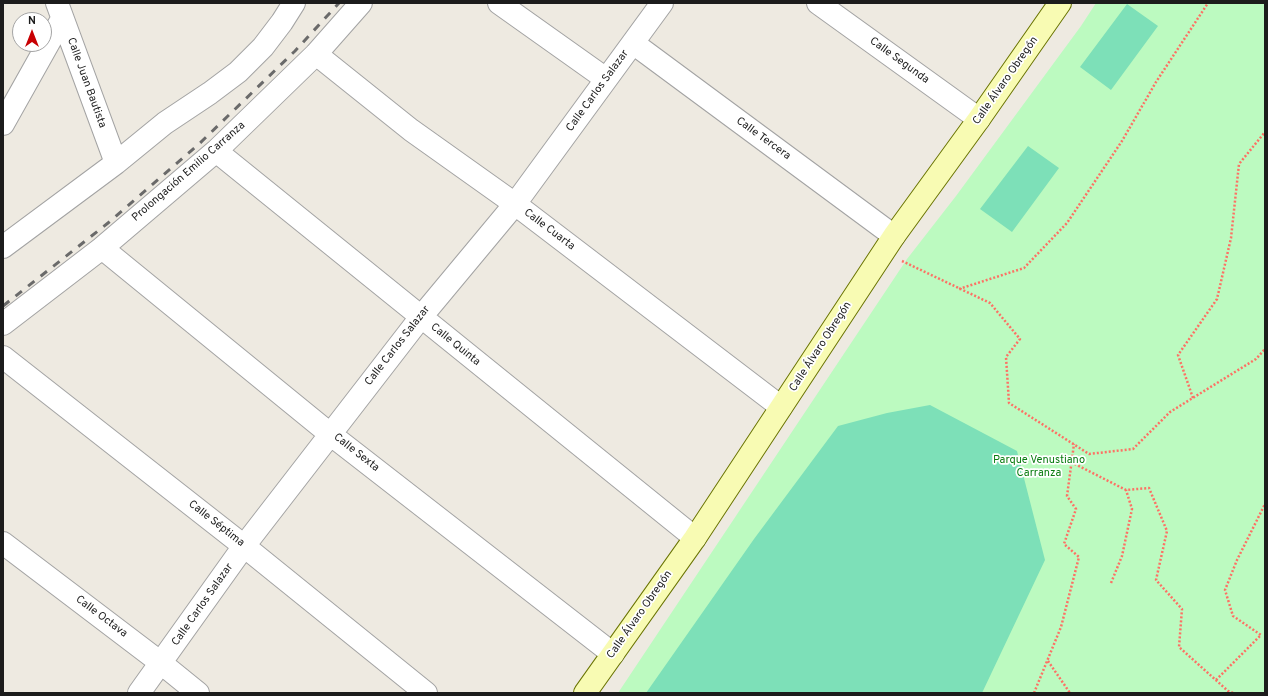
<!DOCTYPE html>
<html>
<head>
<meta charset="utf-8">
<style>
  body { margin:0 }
  #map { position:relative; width:1268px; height:696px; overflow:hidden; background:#eeeae1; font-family:Overpass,sans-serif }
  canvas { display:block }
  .frame { position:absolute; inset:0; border:4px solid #1c1c1c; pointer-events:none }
  .north { position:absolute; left:12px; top:12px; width:40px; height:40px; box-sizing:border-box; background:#fff; border:1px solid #a4a4a4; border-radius:50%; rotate:0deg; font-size:11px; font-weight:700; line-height:16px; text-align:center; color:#1c1c1c }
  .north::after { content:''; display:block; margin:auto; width:14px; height:18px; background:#c80003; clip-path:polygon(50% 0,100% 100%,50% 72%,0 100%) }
</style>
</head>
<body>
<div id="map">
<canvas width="1268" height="696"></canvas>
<div class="frame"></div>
<div class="north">N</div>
</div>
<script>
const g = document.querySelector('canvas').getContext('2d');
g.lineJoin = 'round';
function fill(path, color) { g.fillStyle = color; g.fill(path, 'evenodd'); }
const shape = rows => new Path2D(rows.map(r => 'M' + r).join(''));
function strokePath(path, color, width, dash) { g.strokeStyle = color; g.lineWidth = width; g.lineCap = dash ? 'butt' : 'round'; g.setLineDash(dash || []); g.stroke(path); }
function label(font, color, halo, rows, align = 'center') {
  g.font = font + ' Overpass,sans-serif'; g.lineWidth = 3.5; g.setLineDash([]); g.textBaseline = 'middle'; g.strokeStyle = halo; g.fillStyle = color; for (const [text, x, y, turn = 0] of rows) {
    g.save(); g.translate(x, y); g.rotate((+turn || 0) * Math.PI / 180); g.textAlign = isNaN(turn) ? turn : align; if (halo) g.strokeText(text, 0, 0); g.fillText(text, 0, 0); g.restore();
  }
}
fill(shape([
  [1096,3,1265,3,1265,693,618,693,907,259,956,196,1081,26]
]), '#bcfac0');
fill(shape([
  [1127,4,1158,26,1111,90,1080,67],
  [1028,146,1059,168,1012,232,980,209],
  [930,405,1017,451,1045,560,982,693,646,693,754,539,838,426,887,413]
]), '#7de0b8');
const street = shape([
  [57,3,116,163],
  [499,3,606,79],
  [818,3,979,119],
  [633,43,894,236],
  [316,54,411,130,515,204,781,407],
  [3,124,62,19],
  [216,151,695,538],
  [3,247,116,163,165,123,210,93,238,72,263,47,282,22,294,3],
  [102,248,330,434,613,654],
  [3,324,102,248,216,151,316,54,361,3],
  [3,357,244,546,426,693],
  [3,543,161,663,198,693],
  [139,693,244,546,421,317,515,204,662,3]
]);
const secondary = shape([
  [585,693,695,538,894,236,979,119,1060,3]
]);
strokePath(street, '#a3a3a3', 24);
strokePath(secondary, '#6a7402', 24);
strokePath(shape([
  [902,261,990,303,1020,339,1006,357,1009,403,1089,454,1133,449,1170,412,1256,359,1265,349],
  [959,289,1024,268,1067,223,1122,141,1156,82,1208,3],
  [1193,398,1178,355,1217,299,1231,238,1239,164,1265,132],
  [1071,462,1126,490,1149,488,1167,531,1156,580,1182,609,1179,647,1228,691,1233,693],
  [1111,583,1122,556,1132,509,1126,490],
  [1048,661,1070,693],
  [1216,680,1261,635,1233,616,1225,590,1237,560,1265,504],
  [1034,693,1061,627,1079,557,1064,544,1076,509,1067,496,1074,444]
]), '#fd7164', 2.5, [2, 2]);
strokePath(street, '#fff', 22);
strokePath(secondary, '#f8fbb3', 22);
strokePath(shape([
  [3,306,108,223,199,144,295,51,339,3]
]), '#6a6a6a', 3, [8, 8]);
label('11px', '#1c1c1c', '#fff', [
  ["Calle Segunda",899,61,36],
  ["Calle Álvaro Obregón",1006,81,-55],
  ["Calle Juan Bautista",86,83,70],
  ["Calle Carlos Salazar",598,91,-54],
  ["Calle Tercera",763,139,36],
  ["Prolongación Emilio Carranza",189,172,-41],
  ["Calle Cuarta",549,230,37],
  ["Calle Quinta",455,345,39],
  ["Calle Carlos Salazar",398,346,-52],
  ["Calle Álvaro Obregón",821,347,-57],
  ["Calle Sexta",356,453,38],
  ["Calle Séptima",216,524,38],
  ["Calle Carlos Salazar",203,605,-55],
  ["Calle Álvaro Obregón",640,615,-55],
  ["Calle Octava",101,617,37]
]);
label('11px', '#097c10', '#fff', [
  ["Parque Venustiano",1039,461],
  ["Carranza",1039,474]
]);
</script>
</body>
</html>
